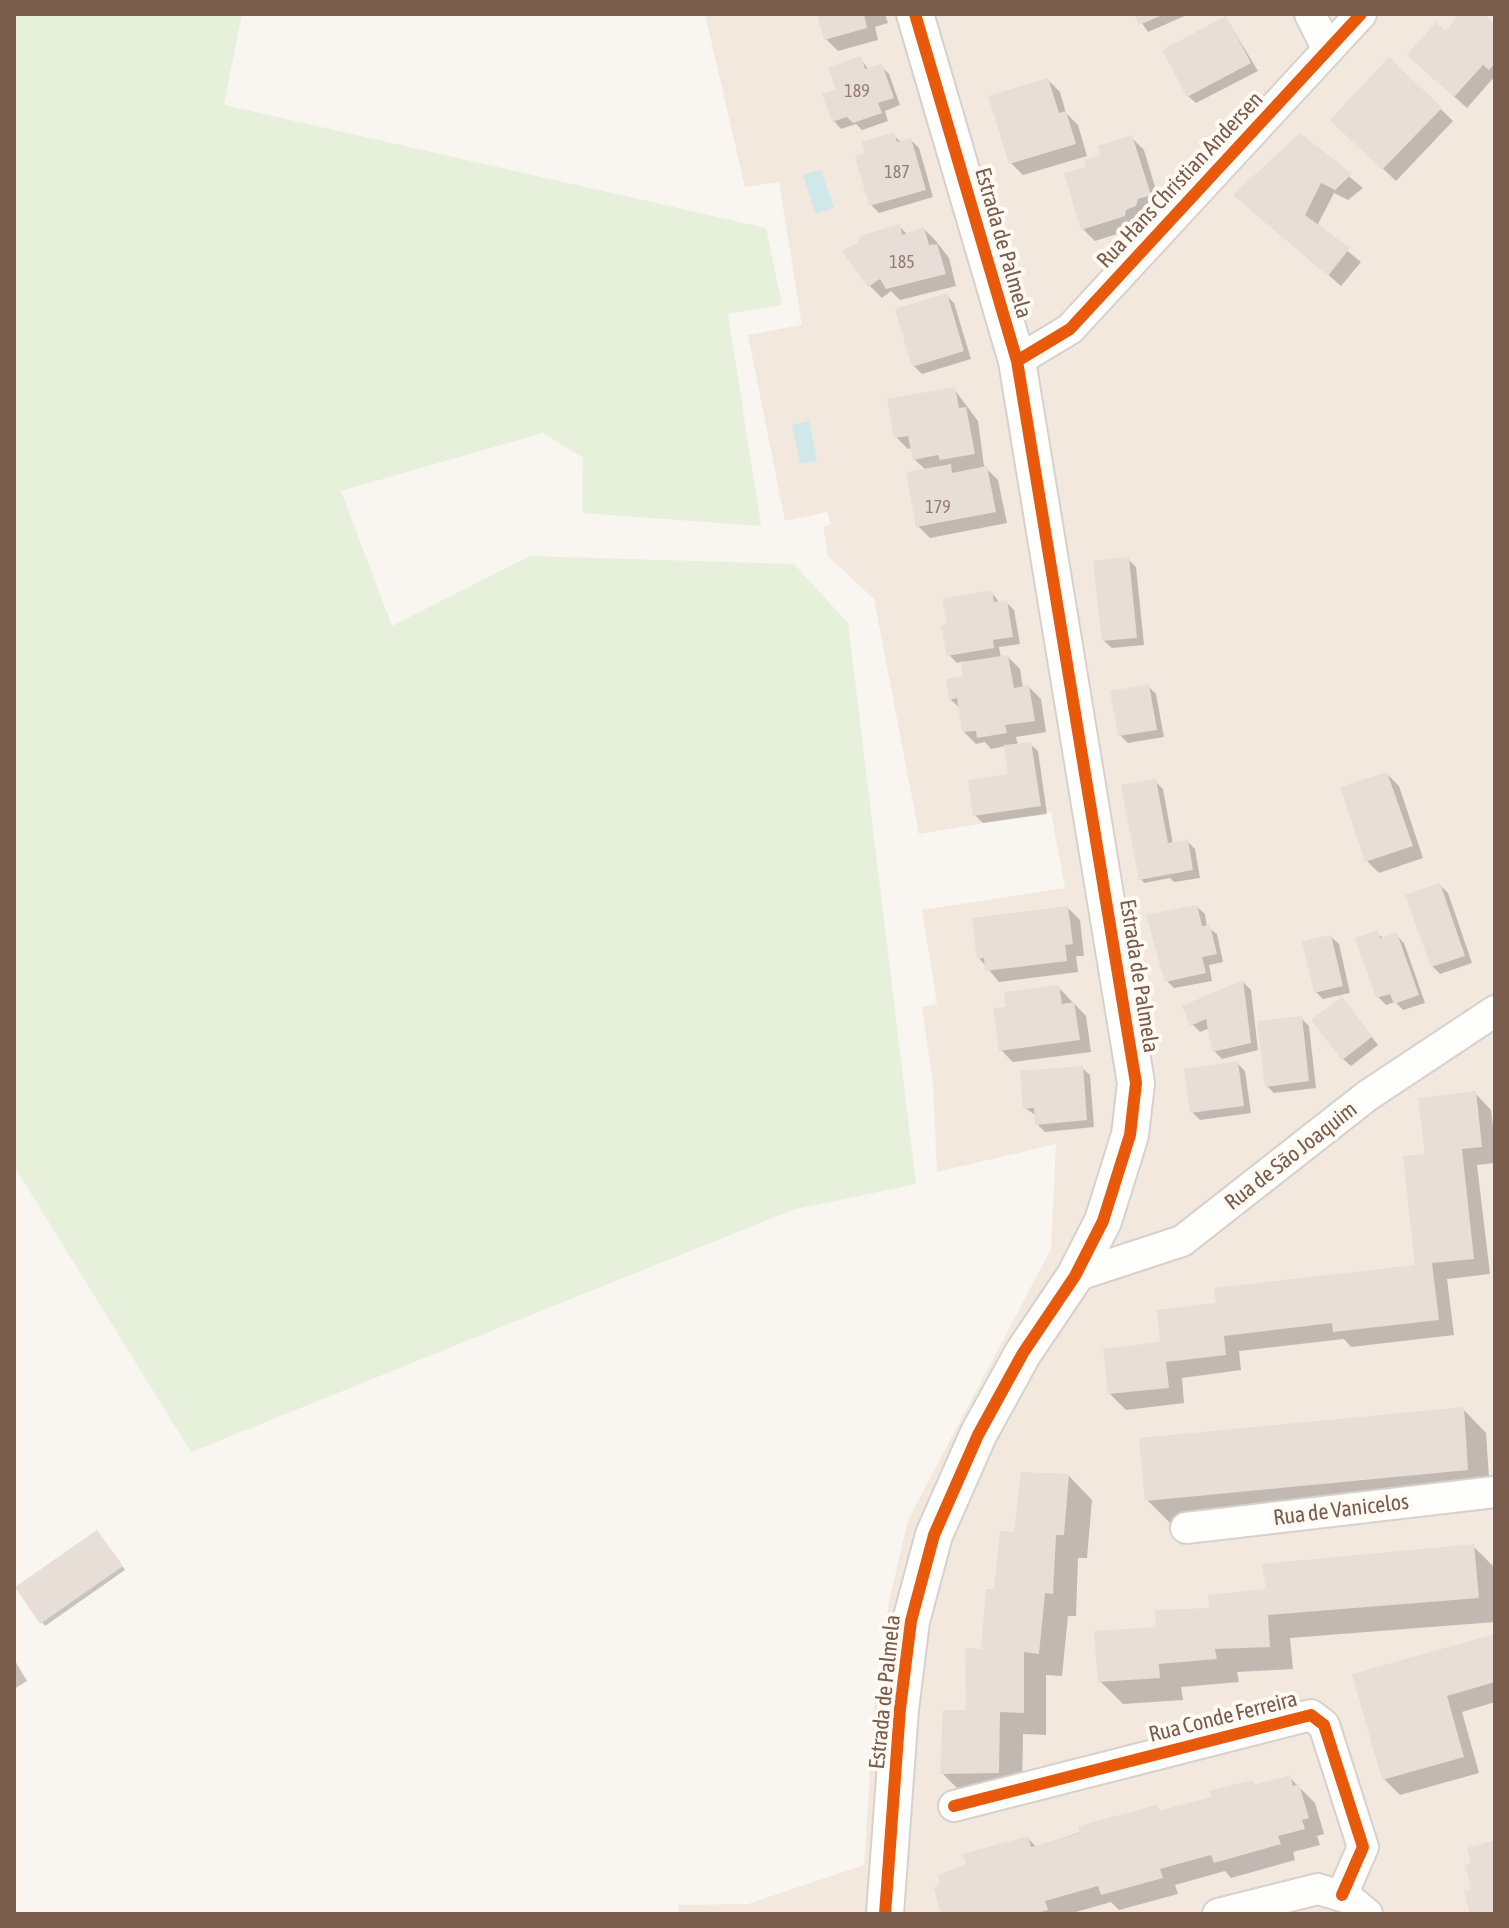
<!DOCTYPE html>
<html>
<head>
<meta charset="utf-8">
<style>
  body { margin:0 }
  #map { position:relative; width:1509px; height:1928px; overflow:hidden; background:#f9f5f0; font-family:"Asap Condensed",sans-serif }
  canvas { display:block }
  .frame { position:absolute; inset:0; border:16px solid #7a5c4d; pointer-events:none }
</style>
</head>
<body>
<div id="map">
<canvas width="1509" height="1928"></canvas>
<div class="frame"></div>
</div>
<script>
const g = document.querySelector('canvas').getContext('2d');
g.lineJoin = 'round';
function fill(path, color) { g.fillStyle = color; g.fill(path, 'evenodd'); }
const shape = rows => new Path2D(rows.map(r => 'M' + r).join(''));
function strokePath(path, color, width, dash) { g.strokeStyle = color; g.lineWidth = width; g.lineCap = dash ? 'butt' : 'round'; g.setLineDash(dash || []); g.stroke(path); }
function label(font, color, halo, rows, align = 'center') {
  g.font = font + ' "Asap Condensed",sans-serif'; g.lineWidth = 8; g.setLineDash([]); g.textBaseline = 'middle'; g.strokeStyle = halo; g.fillStyle = color; for (const [text, x, y, turn = 0] of rows) {
    g.save(); g.translate(x, y); g.rotate((+turn || 0) * Math.PI / 180); g.textAlign = isNaN(turn) ? turn : align; if (halo) g.strokeText(text, 0, 0); g.fillText(text, 0, 0); g.restore();
  }
}
fill(shape([
  [705,14,1495,14,1495,1914,678,1914,678,1905,748,1904,864,1865,874,1708,889,1602,908,1520,1051,1249,1056,1144,937,1172,933,1084,922,1007,937,1004,922,910,1065,888,1051,812,919,834,874,599,828,556,823,527,831,524,827,512,785,521,748,335,802,325,779,182,745,187]
]), '#f2e8de');
fill(shape([
  [14,14,242,14,224,105,766,228,782,305,728,314,761,526,582,513,583,458,543,433,341,491,392,626,530,556,794,564,848,623,916,1184,792,1210,191,1452,14,1166]
]), '#e7f0db');
fill(shape([
  [821,170,834,208,815,214,803,175],
  [809,421,817,461,800,464,792,425]
]), '#d0e8ea');
fill(shape([
  [819,14,885,14,888,23,875,27,878,40,838,51,826,39],
  [1136,14,1186,14,1187,15,1148,32],
  [1463,14,1480,14,1495,27,1495,76,1467,108,1421,67],
  [1226,18,1258,71,1196,103,1188,96],
  [860,58,869,70,881,66,889,74,900,105,885,111,888,121,862,130,856,124,841,129,834,121,838,91],
  [1390,60,1453,121,1396,181,1332,120],
  [1048,80,1060,92,1066,113,1078,125,1087,156,1023,175,1011,163],
  [893,135,901,142,911,140,919,148,933,197,879,213,871,205,868,155],
  [1300,136,1363,188,1348,200,1334,193,1317,226,1361,262,1341,286,1236,195],
  [1132,138,1144,150,1161,207,1149,210,1147,218,1137,221,1136,228,1095,241,1083,229,1088,168],
  [899,226,908,235,924,229,936,241,949,258,956,286,900,300,891,291,882,298,870,286],
  [946,295,954,303,971,359,922,374,914,366],
  [954,389,978,421,984,466,998,480,1007,523,930,538,918,526,926,470,914,459,912,448,908,449,896,437],
  [1128,559,1136,567,1144,645,1112,648,1104,641],
  [991,592,1000,603,1006,602,1014,610,1020,644,999,647,1001,658,1008,657,1020,669,1023,688,1029,687,1041,699,1046,732,1016,737,1018,745,1030,744,1038,751,1047,814,983,823,975,815,1010,776,1006,746,991,749,985,742,976,744,964,732,961,709,950,699,965,678,963,661,957,663,949,655],
  [1148,686,1156,694,1164,737,1128,743,1120,735],
  [1387,774,1399,786,1423,858,1379,873,1367,861],
  [1155,781,1163,789,1173,844,1187,841,1195,849,1200,878,1174,882,1170,878,1144,883,1141,879],
  [1440,885,1448,893,1472,963,1440,974,1432,966],
  [1197,907,1205,914,1207,927,1217,934,1223,962,1209,965,1212,981,1174,988,1167,981],
  [1068,908,1080,920,1084,956,1076,956,1078,972,999,982,979,958],
  [1377,933,1384,939,1396,935,1404,943,1425,1003,1403,1010,1395,1002,1386,1005,1378,997],
  [1331,937,1339,944,1350,993,1323,999,1316,992],
  [1243,982,1251,990,1258,1050,1222,1059,1214,1051,1210,1028,1200,1032,1192,1024],
  [1058,987,1086,1016,1091,1052,1013,1062,1001,1050,1008,1008],
  [1349,1007,1378,1045,1351,1066,1343,1059],
  [1301,1018,1309,1026,1316,1088,1274,1093,1267,1086],
  [1237,1063,1245,1071,1251,1113,1200,1120,1192,1112],
  [1082,1068,1090,1075,1094,1127,1045,1132,1037,1124,1037,1116,1025,1108],
  [1475,1093,1491,1110,1495,1143,1495,1163,1477,1165,1490,1274,1447,1279,1454,1335,1351,1347,1344,1339,1239,1351,1241,1370,1182,1378,1184,1403,1126,1410,1110,1394,1163,1344,1218,1305,1417,1267,1427,1156],
  [1463,1409,1486,1433,1490,1493,1171,1524,1147,1500],
  [1069,1476,1092,1500,1087,1558,1078,1558,1076,1616,1068,1616,1062,1676,1046,1675,1046,1735,1023,1734,1022,1796,965,1796,942,1773,968,1712,996,1591],
  [100,1536,125,1570,45,1626,42,1622],
  [1473,1546,1495,1568,1495,1622,1290,1638,1293,1669,1237,1672,1239,1682,1181,1687,1183,1700,1123,1704,1100,1681,1158,1628,1268,1591],
  [1495,1636,1495,1702,1462,1712,1479,1773,1400,1795,1384,1779,1355,1676],
  [14,1659,27,1681,14,1689],
  [1289,1777,1315,1803,1324,1834,1317,1836,1320,1845,1293,1852,1295,1860,1231,1878,1225,1871,1175,1885,1178,1894,1119,1910,1111,1902,1069,1914,944,1914,1028,1838,1036,1847,1156,1807,1162,1813,1214,1799,1252,1782,1257,1787]
]), '#0003');
fill(shape([
  [817,14,864,14,867,28,824,40],
  [1134,14,1165,14,1139,25],
  [1460,14,1483,14,1495,24,1495,63,1489,70,1483,65,1454,97,1407,55,1436,22,1445,31],
  [1226,16,1251,63,1187,97,1162,50],
  [861,56,865,69,882,64,894,98,878,103,882,113,853,123,847,117,832,122,822,94,836,90,828,67],
  [1389,57,1442,108,1382,170,1330,120],
  [1048,78,1059,113,1066,111,1076,144,1009,164,988,96],
  [894,132,897,142,911,138,926,190,869,206,855,156,865,153,862,142],
  [1300,133,1352,174,1335,190,1321,183,1305,215,1350,248,1328,276,1233,195],
  [1132,135,1151,195,1138,199,1136,206,1126,210,1125,216,1081,230,1064,173,1086,167,1084,160,1100,155,1098,146],
  [900,224,902,235,924,227,929,245,937,244,946,274,886,289,880,279,868,287,842,251,857,243,861,236],
  [947,293,964,351,912,367,895,309],
  [955,387,959,408,966,407,975,454,940,460,938,455,913,460,908,436,894,438,887,399],
  [951,464,952,473,987,466,996,512,916,527,906,472],
  [1129,557,1137,638,1102,641,1093,561],
  [992,590,994,602,1007,600,1013,637,993,640,994,648,947,656,941,626,947,624,942,599],
  [1008,655,1014,688,1029,685,1035,721,1005,725,1007,733,977,738,976,731,962,732,957,698,949,700,946,679,963,676,961,662],
  [1149,684,1157,730,1118,736,1110,691],
  [1031,742,1041,806,973,816,968,780,1008,774,1004,745],
  [1387,772,1413,846,1365,862,1340,787],
  [1156,779,1168,843,1188,839,1193,870,1139,880,1121,785],
  [1440,883,1465,956,1431,967,1405,895],
  [1197,905,1202,926,1210,925,1217,954,1202,957,1206,973,1165,982,1146,915],
  [1068,906,1073,944,1065,945,1067,961,985,971,984,958,977,959,972,918],
  [1378,930,1380,938,1397,933,1419,995,1394,1004,1390,994,1376,998,1355,938],
  [1331,935,1343,986,1314,993,1302,941],
  [1243,980,1251,1043,1212,1052,1206,1019,1190,1026,1182,1006],
  [1059,985,1062,1004,1074,1002,1080,1040,999,1051,993,1008,1006,1007,1004,992],
  [1342,997,1372,1037,1342,1060,1311,1020],
  [1302,1016,1309,1081,1265,1087,1257,1021],
  [1238,1061,1244,1106,1190,1113,1184,1069],
  [1083,1066,1087,1120,1035,1125,1034,1108,1023,1109,1020,1071],
  [1476,1091,1482,1147,1462,1149,1474,1259,1432,1263,1439,1320,1333,1332,1332,1323,1224,1336,1226,1355,1166,1362,1169,1388,1108,1394,1103,1349,1160,1342,1157,1310,1216,1303,1214,1288,1415,1265,1403,1156,1425,1154,1418,1098],
  [1464,1407,1468,1470,1145,1501,1139,1438],
  [1021,1472,1069,1474,1064,1535,1056,1535,1053,1594,1045,1593,1039,1654,1024,1652,1024,1713,1000,1712,999,1773,940,1774,943,1710,966,1710,965,1648,981,1649,986,1589,994,1589,1000,1531,1014,1532],
  [97,1530,123,1566,40,1624,15,1587],
  [1474,1544,1479,1598,1268,1615,1270,1647,1215,1649,1217,1659,1159,1664,1160,1678,1098,1682,1094,1631,1156,1627,1155,1610,1209,1608,1208,1595,1266,1589,1262,1564],
  [1495,1634,1495,1682,1447,1696,1464,1757,1382,1780,1352,1674],
  [1290,1775,1293,1786,1299,1784,1309,1818,1302,1820,1305,1829,1278,1836,1281,1844,1214,1863,1211,1855,1160,1869,1163,1878,1101,1895,1098,1886,1045,1901,1048,1910,1032,1914,941,1914,934,1888,940,1883,938,1875,966,1864,963,1854,1028,1836,1031,1847,1080,1833,1078,1826,1157,1805,1159,1811,1211,1797,1209,1791,1252,1780,1254,1785],
  [1495,1840,1495,1914,1470,1914,1464,1891,1471,1889,1465,1865,1471,1863,1467,1848]
]), '#e6ded7');
const minor = shape([
  [1310,14,1328,50],
  [1017,361,1070,329,1361,14],
  [1075,1276,1182,1241,1367,1096,1495,1011],
  [1186,1528,1495,1492],
  [954,1806,1311,1715,1324,1725,1363,1847,1342,1895],
  [1218,1914,1318,1889,1348,1898,1367,1914]
]);
const tertiary = shape([
  [885,1914,900,1709,911,1621,934,1535,978,1435,1023,1353,1075,1276,1103,1221,1130,1135,1136,1083,1017,361,915,14]
]);
strokePath(minor, '#d7d1cb', 34);
strokePath(tertiary, '#d7d1cb', 40);
strokePath(minor, '#fefefd', 30);
strokePath(tertiary, '#fefefd', 36);
strokePath(shape([
  [1017,361,1070,329,1361,14],
  [954,1806,1311,1715,1324,1725,1363,1847,1342,1895],
  [885,1914,900,1709,911,1621,934,1535,978,1435,1023,1353,1075,1276,1103,1221,1130,1135,1136,1083,1017,361,915,14]
]), '#e8590c', 12);
label('18px', '#977e72', null, [
  ["189",857,91],
  ["187",897,172],
  ["185",902,262],
  ["179",938,507]
]);
label('22px', '#7a5c4d', '#fffaf3', [
  ["Rua Hans Christian Andersen",1180,180,-47],
  ["Estrada de Palmela",1003,243,74],
  ["Estrada de Palmela",1139,976,81],
  ["Rua de São Joaquim",1291,1156,-38],
  ["Rua de Vanicelos",1341,1510,-7],
  ["Estrada de Palmela",885,1692,-84],
  ["Rua Conde Ferreira",1223,1717,-14]
]);
</script>
</body>
</html>
